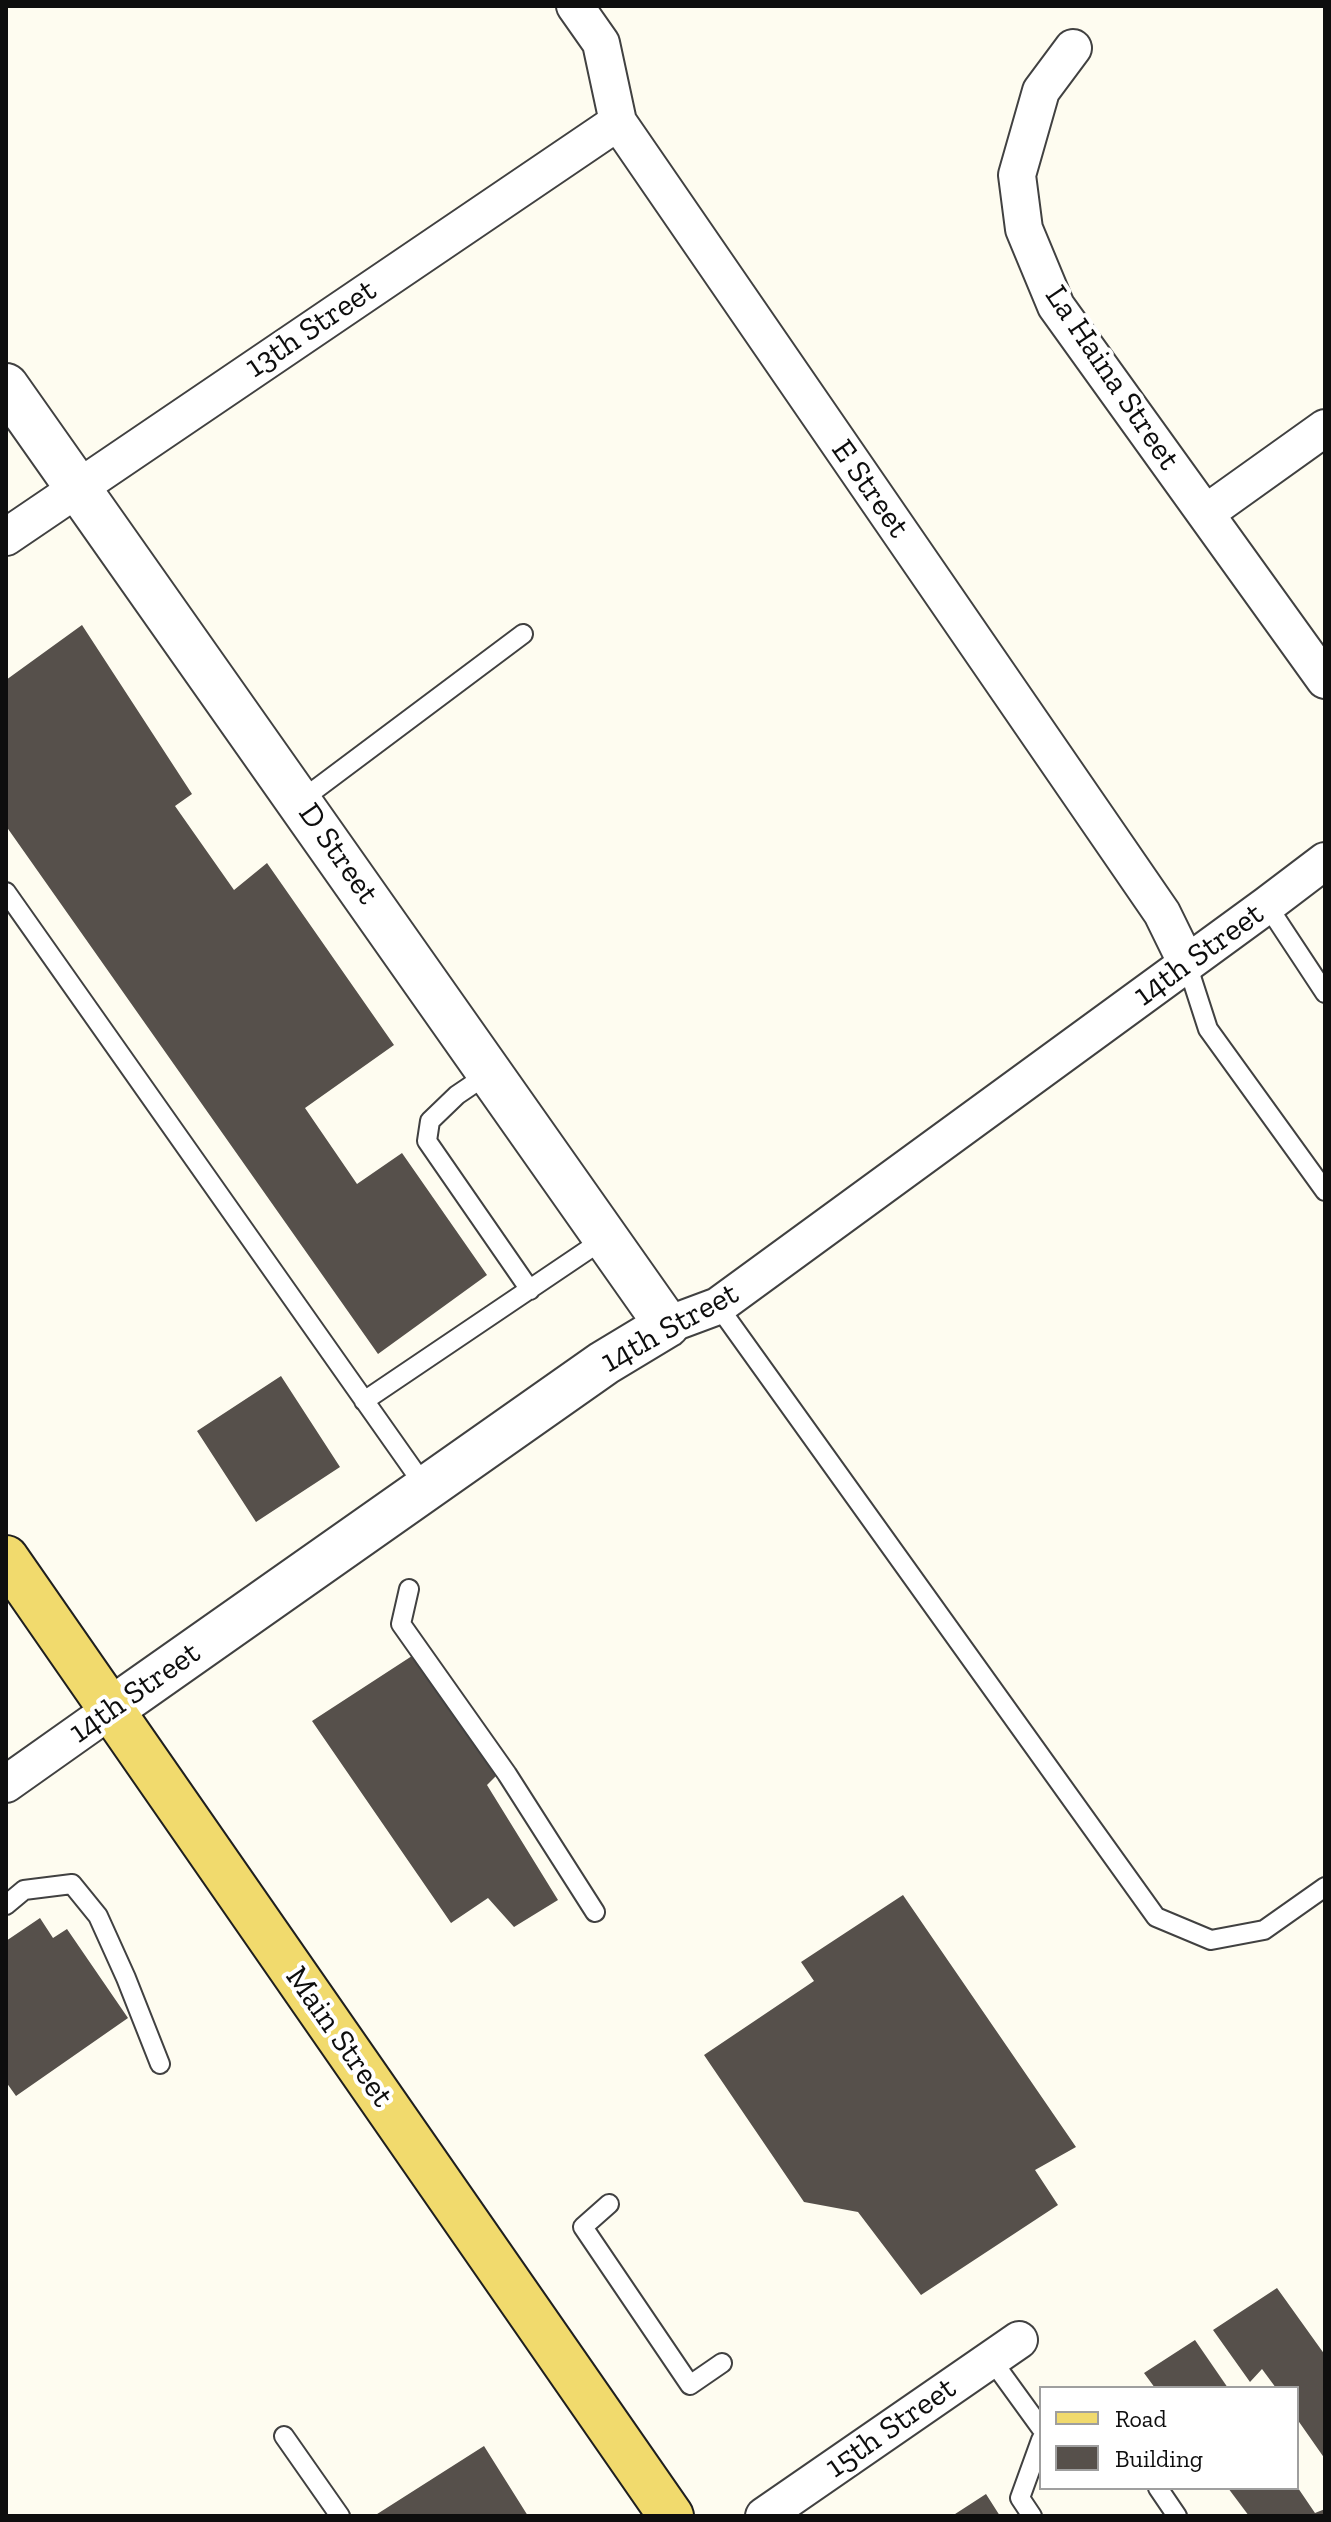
<!DOCTYPE html>
<html>
<head>
<meta charset="utf-8">
<style>
  body { margin:0 }
  #map { position:relative; width:1331px; height:2522px; overflow:hidden; background:#fefcf0; font-family:"Zilla Slab",serif }
  canvas { display:block }
  .frame { position:absolute; inset:0; border:8px solid #0e0e0e; pointer-events:none }
  .legend { position:absolute; left:1039px; top:2386px; width:260px; height:104px; box-sizing:border-box; background:#fff; border:2px solid #9f9f9f; margin:0; padding:10px 14px; list-style:none; font-size:24px; color:#0e0e0e }
  .legend li { display:flex; align-items:center; gap:16px; height:40px }
  .legend b { width:40px; border:2px solid #9f9f9f }
</style>
</head>
<body>
<div id="map">
<canvas width="1331" height="2522"></canvas>
<div class="frame"></div>
<ul class="legend">
<li><b style="height:10px;background:#f1da6d"></b>Road</li>
<li><b style="height:22px;background:#56504b"></b>Building</li>
</ul>
</div>
<script>
const g = document.querySelector('canvas').getContext('2d');
g.lineJoin = 'round';
function fill(path, color) { g.fillStyle = color; g.fill(path, 'evenodd'); }
const shape = rows => new Path2D(rows.map(r => 'M' + r).join(''));
function strokePath(path, color, width, dash) { g.strokeStyle = color; g.lineWidth = width; g.lineCap = dash ? 'butt' : 'round'; g.setLineDash(dash || []); g.stroke(path); }
function label(font, color, halo, rows, align = 'center') {
  g.font = font + ' "Zilla Slab",serif'; g.lineWidth = 8; g.setLineDash([]); g.textBaseline = 'middle'; g.strokeStyle = halo; g.fillStyle = color; for (const [text, x, y, turn = 0] of rows) {
    g.save(); g.translate(x, y); g.rotate((+turn || 0) * Math.PI / 180); g.textAlign = isNaN(turn) ? turn : align; if (halo) g.strokeText(text, 0, 0); g.fillText(text, 0, 0); g.restore();
  }
}
fill(shape([
  [82,625,192,794,175,806,234,890,267,863,394,1045,305,1108,357,1184,402,1153,487,1275,378,1354,6,826,6,680],
  [281,1376,340,1467,256,1522,197,1431],
  [415,1654,503,1769,487,1785,558,1900,514,1927,488,1898,451,1923,312,1721],
  [903,1895,1076,2147,1035,2170,1058,2205,921,2295,858,2212,804,2202,704,2055,814,1981,801,1962],
  [40,1918,53,1938,67,1929,128,2018,16,2096,6,2082,6,1941],
  [1277,2288,1325,2355,1325,2459,1297,2419,1297,2388,1276,2388,1262,2369,1250,2382,1213,2330],
  [1195,2340,1228,2388,1155,2388,1144,2373],
  [484,2446,528,2516,374,2516],
  [1228,2488,1298,2488,1315,2513,1325,2509,1325,2516,1249,2516],
  [986,2494,1000,2516,952,2516]
]), '#56504b');
const service = shape([
  [300,801,523,634],
  [6,892,426,1488],
  [1267,905,1325,993],
  [1187,964,1208,1029,1325,1191],
  [491,1072,457,1095,430,1121,427,1141,530,1290],
  [718,1306,1156,1917,1211,1940,1264,1930,1325,1887],
  [364,1401,607,1237],
  [409,1589,401,1624,507,1774,595,1912],
  [6,1905,24,1890,72,1884,98,1916,126,1978,160,2064],
  [609,2204,583,2227,690,2385,722,2363],
  [991,2359,1041,2428],
  [284,2436,340,2516],
  [1158,2488,1177,2516],
  [1032,2516,1020,2498,1041,2440]
]);
const minor = shape([
  [575,6,601,43,618,122,1162,913,1187,964],
  [1073,48,1041,91,1017,175,1024,229,1056,306,1325,680],
  [1206,513,1325,428],
  [6,537,618,122],
  [667,1325,718,1306,1267,905,1325,861],
  [6,1784,112,1709],
  [764,2516,1019,2340]
]);
const tertiary = shape([
  [6,386,667,1325,604,1363,112,1709]
]);
const primary = shape([
  [6,1558,671,2516]
]);
strokePath(service, '#414141', 22);
strokePath(minor, '#414141', 40);
strokePath(tertiary, '#414141', 48);
strokePath(primary, '#1f1f1f', 48);
strokePath(service, '#fff', 18);
strokePath(minor, '#fff', 36);
strokePath(tertiary, '#fff', 44);
strokePath(primary, '#f1da6d', 44);
label('32px', '#0e0e0e', '#fff', [
  ["13th Street",311,329,-34],
  ["La Haina Street",1112,378,56],
  ["E Street",870,489,55],
  ["D Street",338,854,55],
  ["14th Street",1199,955,-36],
  ["14th Street",670,1328,-29],
  ["14th Street",135,1693,-35],
  ["Main Street",339,2037,55],
  ["15th Street",891,2428,-35]
]);
</script>
</body>
</html>
